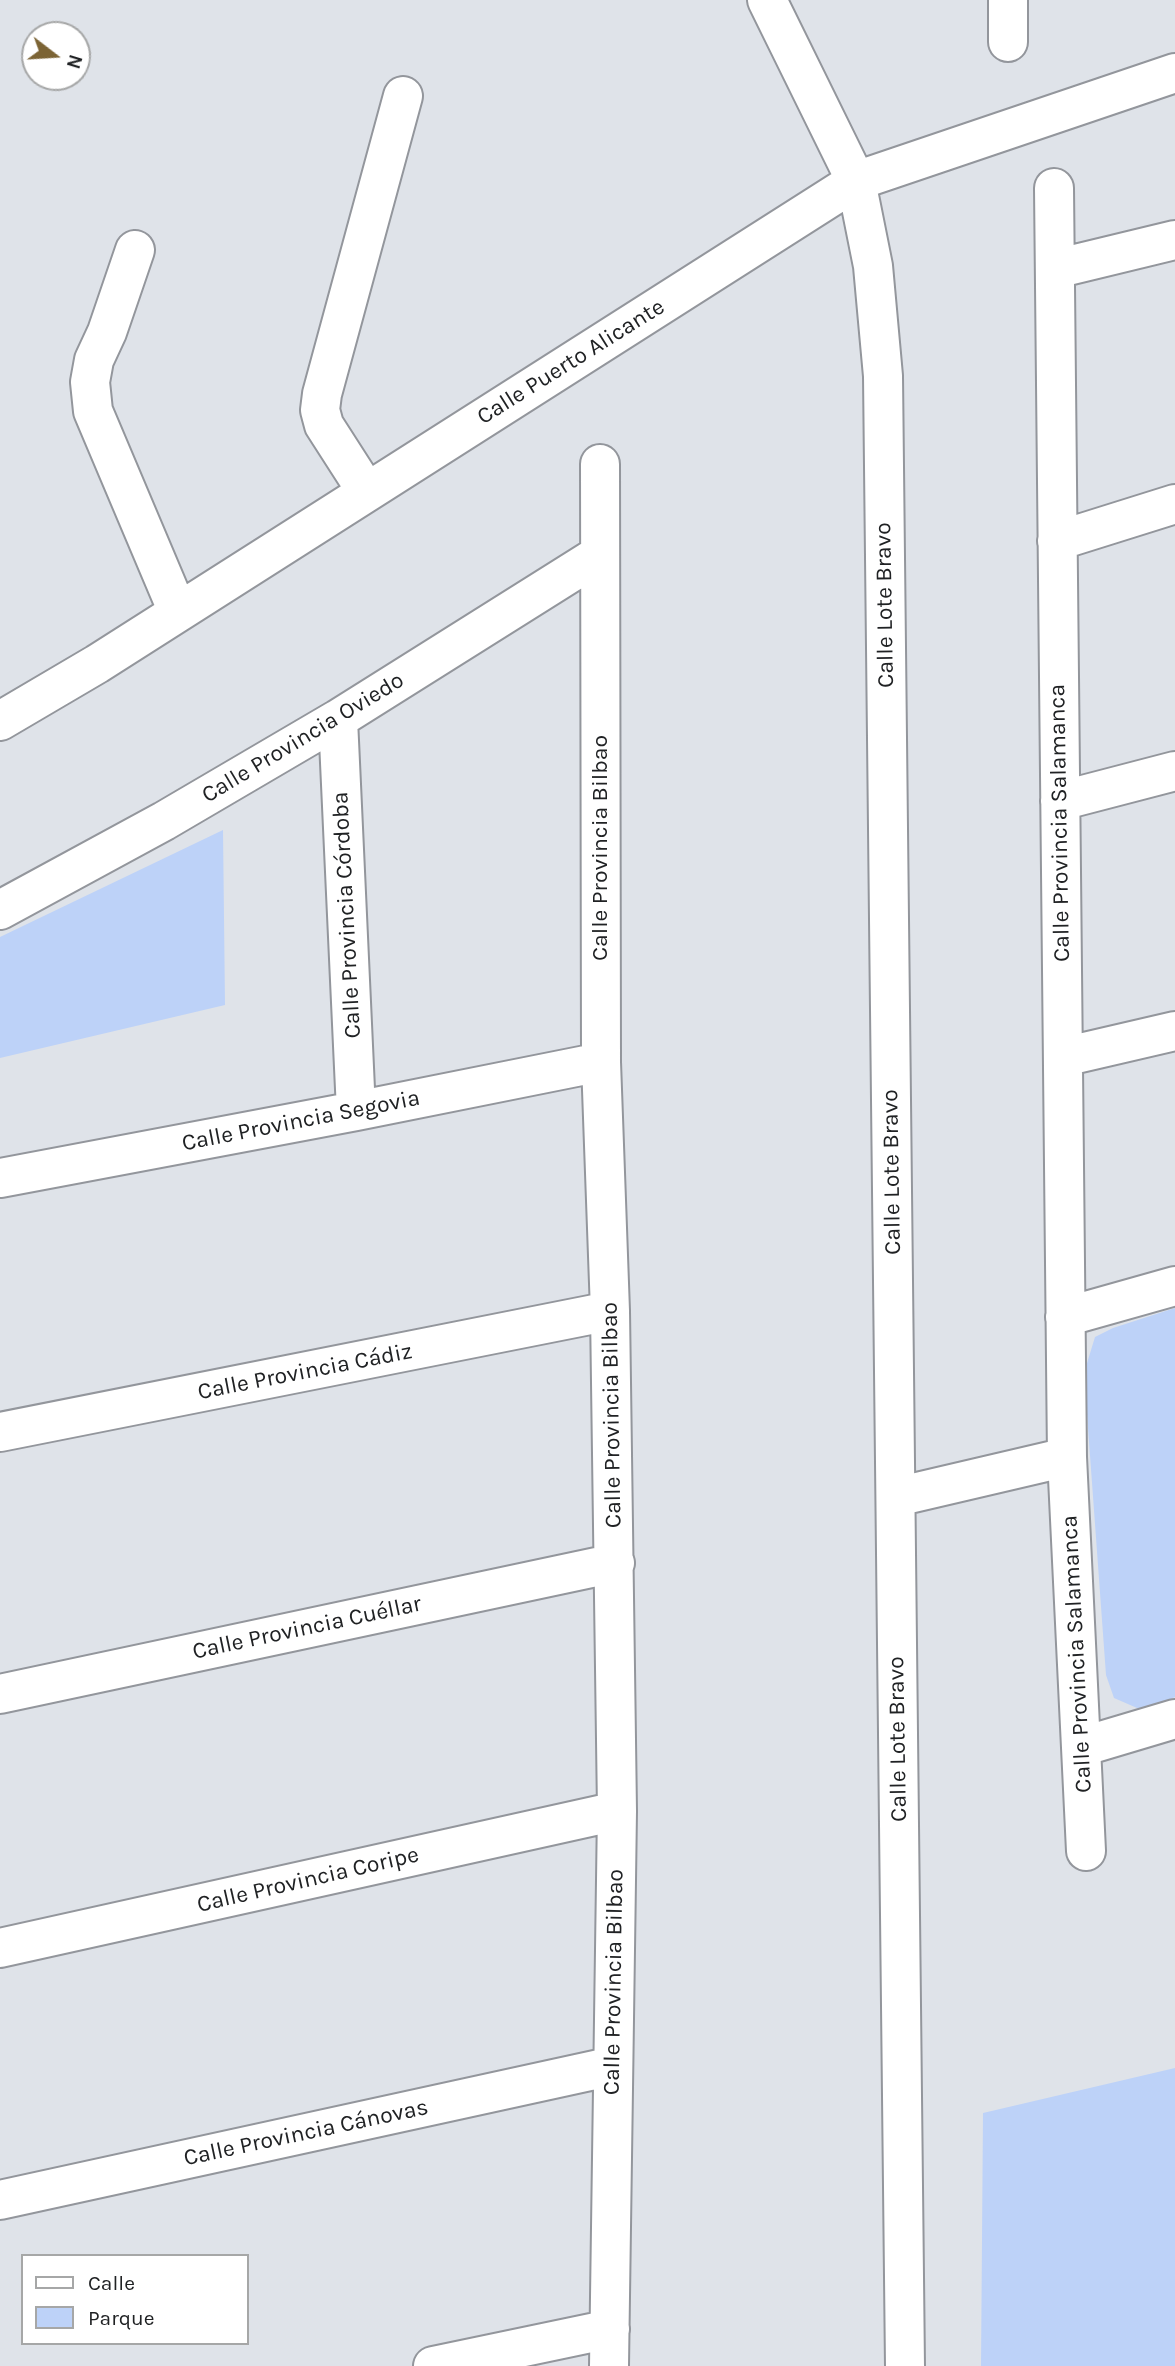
<!DOCTYPE html>
<html>
<head>
<meta charset="utf-8">
<style>
  body { margin:0 }
  #map { position:relative; width:1175px; height:2366px; overflow:hidden; background:#dfe3e9; font-family:Karla,sans-serif }
  canvas { display:block }
  .legend { position:absolute; left:21px; top:2254px; width:228px; height:91px; box-sizing:border-box; background:#fff; border:2px solid #a6a7a7; margin:0; padding:9px 12px; list-style:none; font-size:21px; color:#202224 }
  .legend li { display:flex; align-items:center; gap:14px; height:35px }
  .legend b { width:35px; border:2px solid #a6a7a7 }
  .north { position:absolute; left:21px; top:21px; width:70px; height:70px; box-sizing:border-box; background:#fff; border:2px solid #a6a7a7; border-radius:50%; rotate:107deg; font-size:19px; font-weight:700; line-height:28px; text-align:center; color:#202224 }
  .north::after { content:''; display:block; margin:auto; width:24px; height:32px; background:#7c6435; clip-path:polygon(50% 0,100% 100%,50% 72%,0 100%) }
</style>
</head>
<body>
<div id="map">
<canvas width="1175" height="2366"></canvas>
<ul class="legend">
<li><b style="height:9px;background:#fff"></b>Calle</li>
<li><b style="height:19px;background:#bdd2f8"></b>Parque</li>
</ul>
<div class="north">N</div>
</div>
<script>
const g = document.querySelector('canvas').getContext('2d');
g.lineJoin = 'round';
function fill(path, color) { g.fillStyle = color; g.fill(path, 'evenodd'); }
const shape = rows => new Path2D(rows.map(r => 'M' + r).join(''));
function strokePath(path, color, width, dash) { g.strokeStyle = color; g.lineWidth = width; g.lineCap = dash ? 'butt' : 'round'; g.setLineDash(dash || []); g.stroke(path); }
function label(font, color, halo, rows, align = 'center') {
  g.font = font + ' Karla,sans-serif'; g.lineWidth = 5; g.setLineDash([]); g.textBaseline = 'middle'; g.strokeStyle = halo; g.fillStyle = color; for (const [text, x, y, turn = 0] of rows) {
    g.save(); g.translate(x, y); g.rotate((+turn || 0) * Math.PI / 180); g.textAlign = isNaN(turn) ? turn : align; if (halo) g.strokeText(text, 0, 0); g.fillText(text, 0, 0); g.restore();
  }
}
fill(shape([
  [223,830,225,1005,0,1058,0,937],
  [1175,1308,1175,1697,1144,1711,1114,1698,1106,1675,1084,1373,1095,1337,1113,1328],
  [1175,2068,1175,2366,981,2366,983,2113]
]), '#bdd2f8');
const minor = shape([
  [767,0,856,181,873,266,883,376,905,2366],
  [1008,0,1008,42],
  [1054,188,1067,1457,1086,1851],
  [135,250,107,332,94,360,90,382,93,411,178,612],
  [1055,269,1175,240],
  [600,464,601,1062,610,1311,617,1811,609,2366],
  [367,492,324,425,320,410,322,394,403,96],
  [1057,541,1175,504],
  [338,719,356,1111],
  [0,721,97,664,856,181,1175,73],
  [1060,801,1175,771],
  [0,910,164,821,338,719,599,555],
  [1063,1057,1175,1031],
  [0,1178,356,1111,601,1062],
  [1065,1317,1175,1286],
  [0,1432,610,1311],
  [896,1497,1067,1457],
  [0,1694,615,1563],
  [1081,1747,1175,1719],
  [0,1948,617,1811],
  [0,2200,613,2066],
  [433,2366,610,2329]
]);
strokePath(minor, '#93969c', 42);
strokePath(minor, '#fff', 38);
label('23px', '#202224', '#fff', [
  ["Calle Puerto Alicante",571,362,-32],
  ["Calle Lote Bravo",885,605,-91],
  ["Calle Provincia Oviedo",303,738,-31],
  ["Calle Provincia Salamanca",1060,823,-91],
  ["Calle Provincia Bilbao",600,848,-90],
  ["Calle Provincia Córdoba",347,915,-93],
  ["Calle Provincia Segovia",301,1121,-11],
  ["Calle Lote Bravo",892,1172,-91],
  ["Calle Provincia Cádiz",305,1372,-11],
  ["Calle Provincia Bilbao",612,1415,-91],
  ["Calle Provincia Cuéllar",307,1628,-12],
  ["Calle Provincia Salamanca",1077,1654,-93],
  ["Calle Lote Bravo",898,1739,-91],
  ["Calle Provincia Coripe",308,1880,-13],
  ["Calle Provincia Bilbao",614,1982,-89],
  ["Calle Provincia Cánovas",306,2133,-12]
]);
</script>
</body>
</html>
